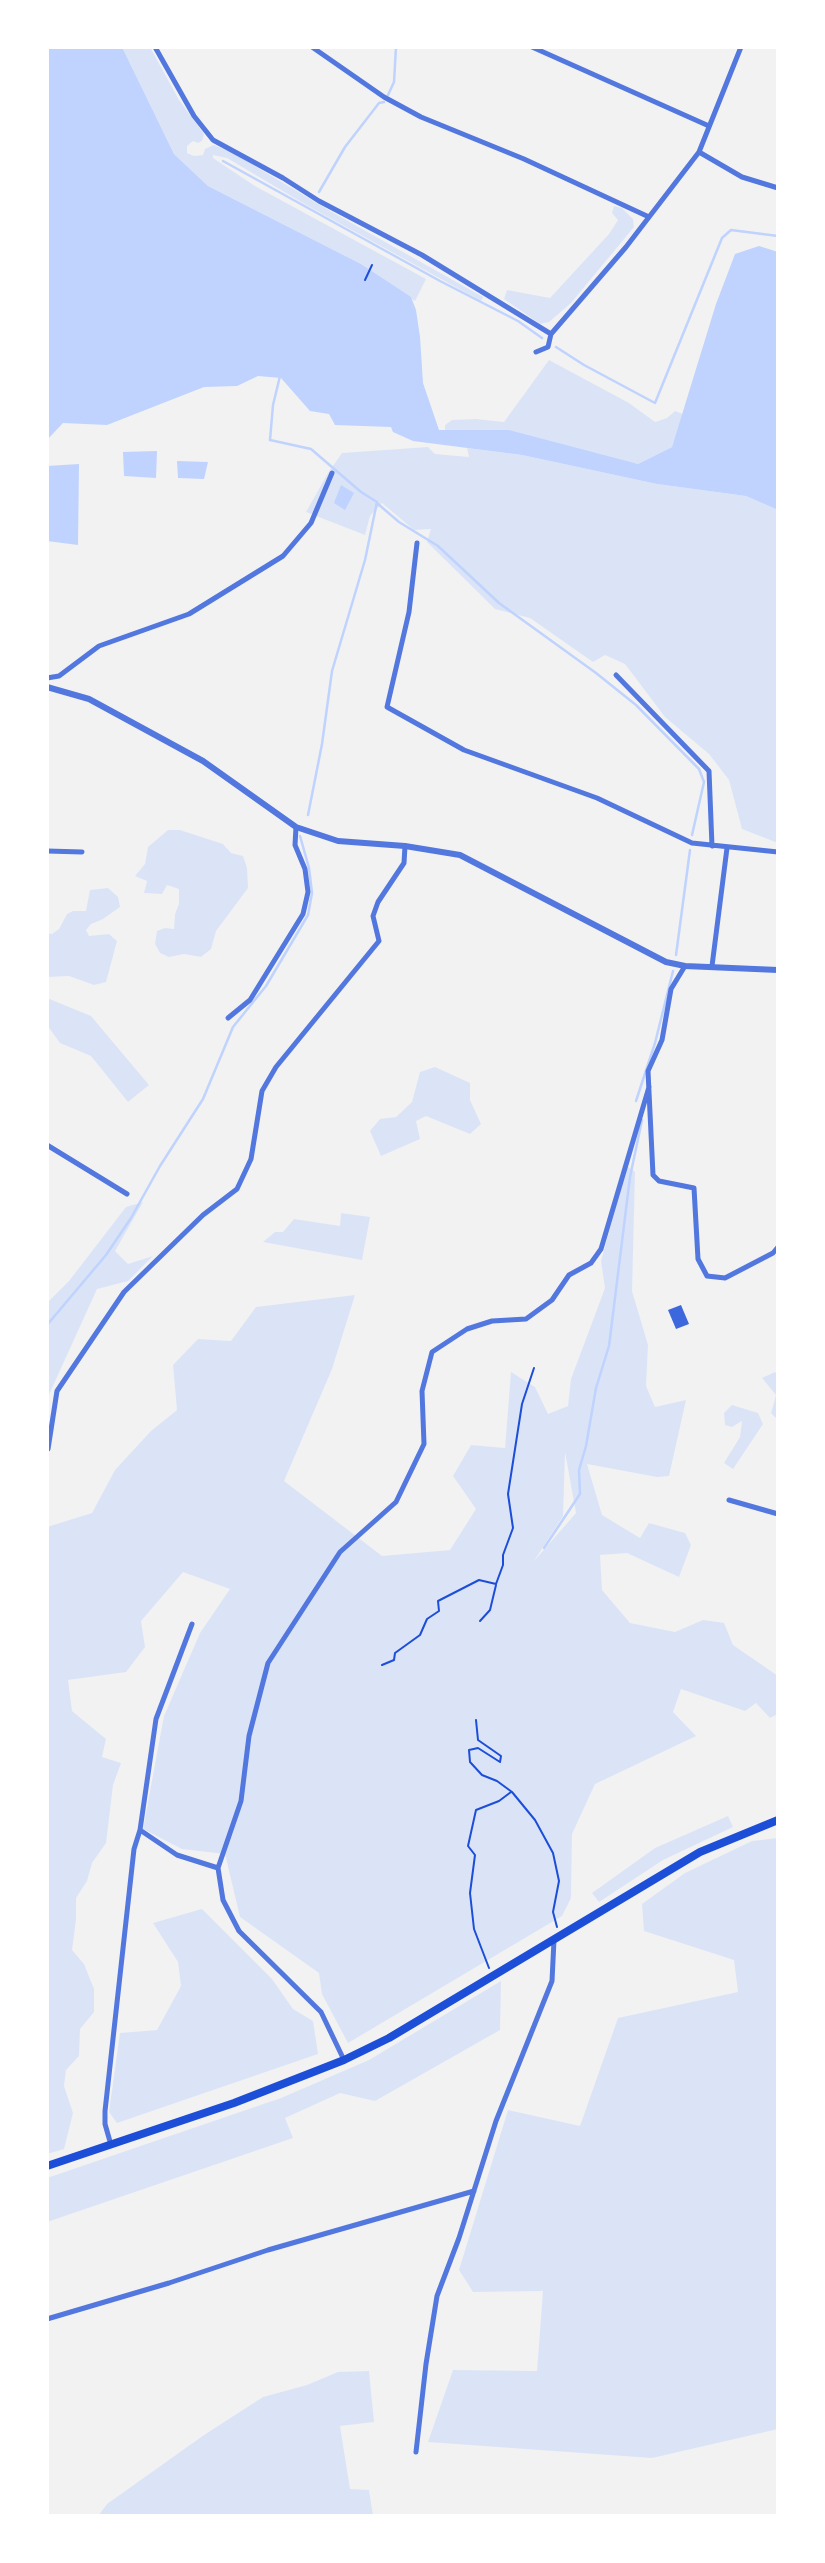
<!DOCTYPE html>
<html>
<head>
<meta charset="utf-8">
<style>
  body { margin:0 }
  #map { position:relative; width:825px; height:2563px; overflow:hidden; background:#f2f2f2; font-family:Roboto,sans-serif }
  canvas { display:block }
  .frame { position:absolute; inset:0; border:49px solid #fff; pointer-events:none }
</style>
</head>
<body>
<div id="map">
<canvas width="825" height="2563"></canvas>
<div class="frame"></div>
</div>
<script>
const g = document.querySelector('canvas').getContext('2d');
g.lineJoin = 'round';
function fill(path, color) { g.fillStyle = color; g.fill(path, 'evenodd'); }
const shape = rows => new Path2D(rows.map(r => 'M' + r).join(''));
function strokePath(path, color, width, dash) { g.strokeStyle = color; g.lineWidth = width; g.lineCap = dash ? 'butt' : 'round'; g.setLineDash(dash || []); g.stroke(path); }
fill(shape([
  [122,47,150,47,179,100,204,134,202,141,198,143,193,141,187,146,187,153,194,156,203,155,205,149,214,145,233,153,332,212,483,297,481,301,308,206,227,158,213,155,213,158,255,186,426,279,415,301,361,264,208,186,174,154],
  [614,206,622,208,633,219,634,227,571,303,549,322,540,324,504,299,507,290,550,298,609,234,618,220,612,213],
  [549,360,629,403,655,422,667,418,675,411,683,414,672,447,638,464,454,434,445,430,445,425,452,420,476,419,504,422],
  [428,447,435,454,469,457,467,448,522,455,657,484,746,496,778,510,778,843,742,829,729,780,709,754,665,717,625,664,605,655,593,662,530,618,495,609,427,542,431,529,414,530,382,503,370,516,365,535,306,512,328,473,342,453],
  [168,830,180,830,223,844,231,853,243,856,247,868,248,888,216,931,211,949,201,957,184,954,169,957,160,953,155,944,157,931,165,928,174,929,175,914,179,904,179,889,167,885,162,894,144,893,147,881,135,876,145,864,148,847],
  [108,888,118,897,120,907,103,919,91,924,86,930,89,936,109,934,117,941,106,982,94,985,69,976,47,977,47,933,52,934,59,929,67,914,73,911,86,911,90,890],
  [47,998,91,1016,149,1085,128,1102,91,1056,60,1043,47,1025],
  [435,1067,470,1083,470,1100,481,1124,470,1134,426,1116,416,1121,420,1139,381,1156,370,1131,380,1119,396,1117,412,1102,420,1072],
  [627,1166,635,1172,632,1291,648,1345,646,1386,655,1407,686,1400,669,1476,657,1477,587,1464,602,1515,640,1538,649,1523,685,1533,691,1545,679,1577,627,1553,600,1555,602,1590,630,1623,675,1632,703,1620,724,1623,733,1645,778,1676,778,1714,770,1718,756,1703,745,1711,681,1689,673,1712,696,1736,595,1784,572,1834,571,1898,562,1916,348,2043,322,1994,319,1973,240,1917,225,1854,182,1849,143,1829,164,1716,200,1633,230,1589,183,1572,141,1621,145,1647,126,1672,68,1680,72,1711,106,1739,102,1757,121,1763,113,1785,106,1843,92,1863,87,1881,76,1898,76,1920,72,1950,84,1964,94,1989,94,2012,80,2029,79,2056,66,2070,64,2086,73,2113,64,2149,47,2154,47,1527,92,1513,115,1470,151,1431,177,1410,173,1365,198,1339,231,1341,256,1307,355,1295,332,1369,284,1481,382,1556,450,1550,476,1509,453,1476,471,1445,505,1448,511,1372,535,1387,548,1414,568,1406,571,1379,605,1288,601,1261],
  [565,1452,576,1513,534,1561,563,1516],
  [143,1202,115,1251,128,1264,153,1256,128,1281,97,1289,47,1399,47,1303,69,1281,126,1207],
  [341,1213,370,1217,362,1260,263,1242,275,1232,283,1232,294,1219,340,1226],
  [775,1372,778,1375,778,1420,771,1413,776,1395,762,1378],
  [732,1405,758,1413,763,1424,733,1469,724,1463,740,1437,742,1421,732,1427,725,1425,724,1413],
  [728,1816,733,1827,663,1860,599,1902,592,1893,655,1848],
  [778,1838,778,2429,652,2458,428,2442,453,2370,537,2371,543,2291,473,2292,459,2270,508,2110,580,2126,618,2018,738,1992,734,1960,644,1931,642,1904,685,1873,752,1841],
  [202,1909,272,1979,293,2009,313,2021,318,2054,117,2123,109,2112,120,2033,157,2030,181,1986,178,1962,153,1923],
  [501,1981,500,2030,375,2101,340,2093,285,2118,293,2138,47,2222,47,2178,281,2098,369,2060],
  [369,2371,374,2422,340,2426,350,2489,369,2490,373,2516,98,2516,107,2504,204,2435,263,2397,307,2385,338,2372]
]), '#dbe4f7');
fill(shape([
  [47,47,122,47,174,154,208,186,361,264,411,297,416,310,420,337,423,383,439,430,509,430,638,464,672,447,716,304,735,254,759,246,778,252,778,510,746,496,657,484,522,455,413,441,393,432,391,427,335,425,329,414,310,411,281,378,258,376,237,386,204,387,107,425,63,423,47,440],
  [157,451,156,478,124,476,123,452],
  [177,461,208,462,204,479,178,478],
  [79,464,78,545,47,541,47,466],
  [341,485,354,493,345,510,334,503]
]), '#bfd3fe');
strokePath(shape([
  [388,95,394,82,396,47],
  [223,161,440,281,518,321,542,338],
  [319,192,345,147,379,103,384,102],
  [556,347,584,365,655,403,722,238,731,230,778,236],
  [280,376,273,405,270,440,311,449,361,492,377,502,365,560,332,671,322,744,308,815],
  [378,504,399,522,438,546,499,603,596,673,636,705,699,769,704,782,692,835],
  [676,955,690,850],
  [636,1101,655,1043,673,971],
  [47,1325,106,1255,131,1218,160,1166,203,1099,233,1027,266,986,308,915,312,893,309,868,300,836],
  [544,1548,580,1494,579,1470,586,1446,596,1388,609,1346,630,1177,642,1120]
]), '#bfd3fe', 2.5);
fill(shape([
  [681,1305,689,1324,676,1329,668,1310]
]), '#3d67dc');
strokePath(shape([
  [365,280,372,265],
  [480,1621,490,1610,496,1585],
  [382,1665,394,1660,395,1653,420,1635,427,1619,439,1611,438,1601,479,1580,496,1584,503,1565,503,1555,513,1528,508,1494,522,1404,534,1368],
  [476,1720,478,1740,501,1756,500,1762,478,1748,469,1750,470,1762,482,1775,497,1781,512,1792,535,1820,553,1853,559,1881,553,1912,557,1927],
  [489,1968,474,1929,470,1893,475,1855,468,1846,476,1810,499,1801,511,1792]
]), '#1d4ed8', 2);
strokePath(shape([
  [155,47,194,116,213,140,283,178,319,201,422,255,551,334],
  [312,47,384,97,421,117,524,159,649,217],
  [532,47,709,126],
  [699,152,742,177,778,188],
  [536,352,548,347,551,334,626,247,699,152,741,47],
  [417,543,409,612,387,707,464,750,597,798,692,843,778,852],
  [616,675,709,771,712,846],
  [47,678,59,676,99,646,189,614,283,556,311,523,332,473],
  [47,851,82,852],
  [685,966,671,989,662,1040,648,1071,653,1175,659,1181,694,1188,698,1259,707,1276,725,1278,773,1253,778,1247],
  [712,966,727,848],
  [228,1018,250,1000,303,914,308,892,305,869,295,845,296,827],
  [47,1145,127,1194],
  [48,1449,57,1391,124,1292,203,1215,237,1189,251,1159,262,1091,276,1067,379,941,373,916,378,902,404,863,405,846],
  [729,1500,778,1514],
  [140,1830,177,1855,218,1868,223,1900,239,1931,321,2012,344,2060],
  [218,1868,241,1801,249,1736,268,1663,340,1552,396,1502,424,1444,422,1391,432,1352,467,1329,492,1321,526,1319,552,1300,569,1275,591,1263,601,1249,649,1087],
  [111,2145,105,2124,105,2111,134,1849,140,1830,156,1719,192,1624],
  [47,2319,169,2283,268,2250,474,2191],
  [416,2452,426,2364,437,2296,459,2238,496,2121,552,1981,554,1940]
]), '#5277de', 5);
strokePath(shape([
  [47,687,89,699,203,761,296,827,338,841,405,846,460,855,666,962,685,966,778,970]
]), '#5277de', 6);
strokePath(shape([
  [47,2166,234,2103,344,2060,389,2038,700,1852,778,1820]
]), '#1d4ed8', 8);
</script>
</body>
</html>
